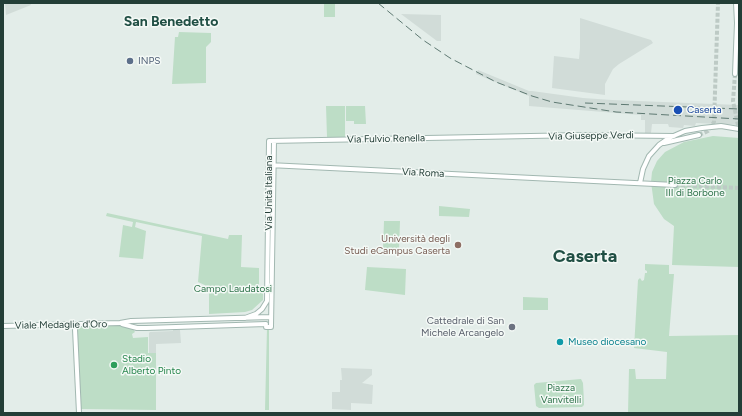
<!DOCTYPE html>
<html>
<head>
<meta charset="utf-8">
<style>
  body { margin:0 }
  #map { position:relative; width:742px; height:416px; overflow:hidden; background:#e3ede9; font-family:Figtree,sans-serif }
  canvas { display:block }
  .frame { position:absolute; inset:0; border:4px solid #233e37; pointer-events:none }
</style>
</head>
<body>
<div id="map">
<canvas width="742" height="416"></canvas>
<div class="frame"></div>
</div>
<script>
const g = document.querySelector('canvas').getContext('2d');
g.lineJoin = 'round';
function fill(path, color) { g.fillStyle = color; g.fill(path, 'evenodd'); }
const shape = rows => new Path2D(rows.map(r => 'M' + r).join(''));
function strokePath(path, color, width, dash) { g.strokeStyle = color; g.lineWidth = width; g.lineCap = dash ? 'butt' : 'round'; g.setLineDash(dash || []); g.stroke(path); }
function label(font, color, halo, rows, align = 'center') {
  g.font = font + ' Figtree,sans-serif'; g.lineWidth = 3; g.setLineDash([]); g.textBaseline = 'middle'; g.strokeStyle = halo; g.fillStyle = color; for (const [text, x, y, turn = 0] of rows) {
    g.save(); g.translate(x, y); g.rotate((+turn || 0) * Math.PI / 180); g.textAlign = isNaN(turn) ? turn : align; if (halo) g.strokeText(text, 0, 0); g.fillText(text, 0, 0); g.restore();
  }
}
fill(shape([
  [5,3,30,3,31,5,6,15],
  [401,14,441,15,441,41,437,41],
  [580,18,651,40,653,43,619,64,613,69,605,84,605,95,552,88,554,56,579,59,580,48],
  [478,70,529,91,532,91,583,98,612,100,739,105,739,125,696,123,695,126,684,125,683,128,669,127,668,124,652,124,651,133,645,134,645,120,641,120,641,115,529,106,529,96,476,74],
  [173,330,180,330,181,343,156,344,156,353,149,353,149,333,150,332,173,331],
  [341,368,372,369,372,375,362,383,373,385,372,404,351,403,351,410,332,409,332,392,340,392,340,380,342,380]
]), '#d1dcd8');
fill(shape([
  [324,3,335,3,335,17,324,17],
  [179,32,211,33,211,42,206,47,206,83,172,84,175,37,178,37],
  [326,106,345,106,345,137,327,137],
  [346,106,365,106,366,124,354,124,354,121,346,121],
  [713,136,739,138,739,267,672,265,674,226,664,219,654,204,651,182,652,172,657,161,665,152,684,142],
  [439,206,470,209,469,217,439,216],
  [107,213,228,239,229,235,242,235,241,267,259,268,259,286,263,286,263,300,252,310,245,312,209,314,209,287,198,282,202,236,136,222,135,227,146,231,143,259,119,257,123,225,132,227,133,222,106,216],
  [384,221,400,221,399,250,383,249],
  [645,264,669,265,669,274,674,274,669,336,739,335,739,413,628,413,629,369,635,369,636,379,666,379,667,352,634,348,638,280,640,278,642,281,644,280,645,273,647,273,647,271,645,270],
  [367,267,406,269,405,295,365,290],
  [523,297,548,298,548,310,523,310],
  [120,323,131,326,135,332,132,334,133,338,148,337,148,353,156,353,156,410,81,409,77,328,80,326],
  [267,328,269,328,269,410,265,410],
  [581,379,583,383,584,402,584,405,582,407,539,408,536,406,534,385,536,383]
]), '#bdddc6');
strokePath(shape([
  [735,74,733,101,739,130],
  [699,135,708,131,714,122,718,3],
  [675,185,739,188]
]), '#bdcac5', 4, [4, 2]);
const secondary = shape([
  [735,74,737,23,736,3],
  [664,143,699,135],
  [269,165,675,185],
  [640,183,643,169,649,156,659,145,669,138,685,131,702,128,721,126,739,129],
  [245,318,256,314,262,309,267,301,269,141,583,135,674,136],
  [122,324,137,328,146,328,266,324],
  [3,326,120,323,131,321,270,317],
  [266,327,271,327,274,141],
  [75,329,79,413]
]);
strokePath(secondary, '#a2b8b1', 6);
strokePath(secondary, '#fff', 4);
strokePath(shape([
  [378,3,423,40,450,58,496,82,532,96,552,102,616,112,739,119],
  [585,103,739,109]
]), '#5e7972', 1, [8, 4]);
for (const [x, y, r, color] of [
  [130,61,4,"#5c6f8a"],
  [678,110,5,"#1a4fb4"],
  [458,245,4,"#8d6e63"],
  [512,327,4,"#6b7280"],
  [560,342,4,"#0f9aa8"],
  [114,365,4,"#2e9e5b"]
]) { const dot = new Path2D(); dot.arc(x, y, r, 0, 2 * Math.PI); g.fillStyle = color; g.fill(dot); strokePath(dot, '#f4f9f6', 1.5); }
label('10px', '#4e5e75', '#f4f9f6', [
  ["INPS",138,61]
], 'left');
label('10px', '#164399', '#f4f9f6', [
  ["Caserta",687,110]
], 'left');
label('10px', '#233e37', '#f4f9f6', [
  ["Via Giuseppe Verdi",591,136,-1],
  ["Via Fulvio Renella",386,139,-1],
  ["Via Roma",423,173,3],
  ["Via Unità Italiana",269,193,-90],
  ["Viale Medaglie d'Oro",61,325,-1]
]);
label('10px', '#2e734a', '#f4f9f6', [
  ["Piazza Carlo",695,181],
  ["III di Borbone",695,193],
  ["Campo Laudatosì",233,289],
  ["Piazza",561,388],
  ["Vanvitelli",561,400]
]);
label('10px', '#785e54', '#f4f9f6', [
  ["Università degli",450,239],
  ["Studi eCampus Caserta",450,251]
], 'right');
label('10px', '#5b616d', '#f4f9f6', [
  ["Cattedrale di San",504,321],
  ["Michele Arcangelo",504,333]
], 'right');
label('10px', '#0d838f', '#f4f9f6', [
  ["Museo diocesano",568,342]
], 'left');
label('10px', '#27864d', '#f4f9f6', [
  ["Stadio",122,359],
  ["Alberto Pinto",122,371]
], 'left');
label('bold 14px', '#204f44', '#f4f9f6', [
  ["San Benedetto",171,22]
]);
label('bold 18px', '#204f44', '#f4f9f6', [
  ["Caserta",585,257]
]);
</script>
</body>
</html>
